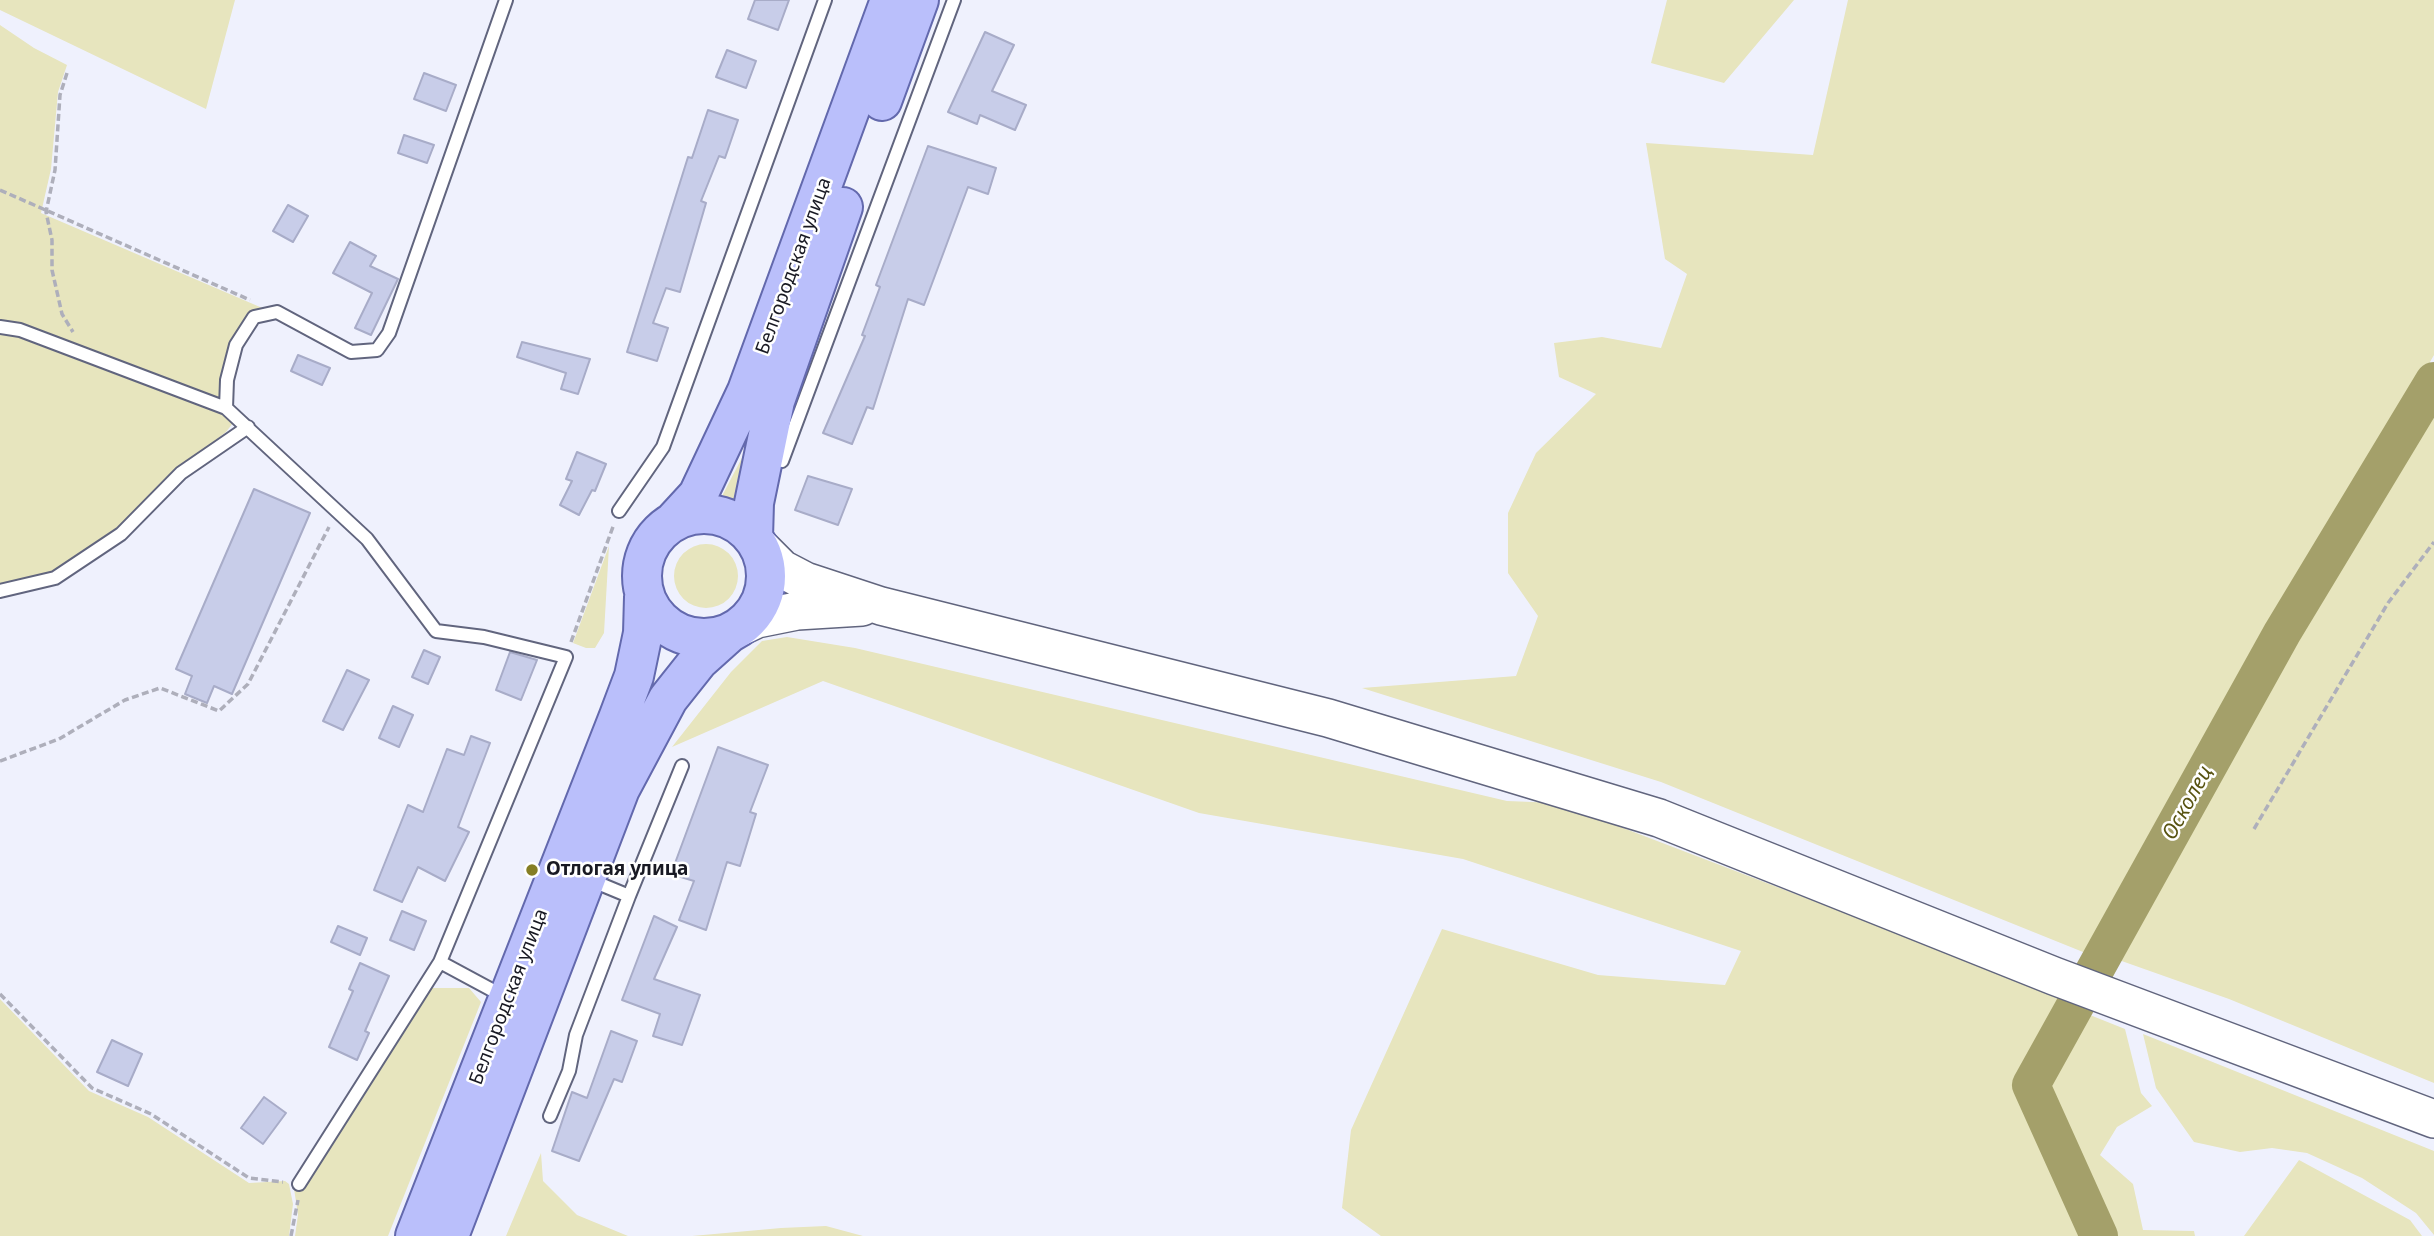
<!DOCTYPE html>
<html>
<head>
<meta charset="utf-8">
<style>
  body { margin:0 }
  canvas { display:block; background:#eff1fd }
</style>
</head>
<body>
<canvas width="2434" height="1236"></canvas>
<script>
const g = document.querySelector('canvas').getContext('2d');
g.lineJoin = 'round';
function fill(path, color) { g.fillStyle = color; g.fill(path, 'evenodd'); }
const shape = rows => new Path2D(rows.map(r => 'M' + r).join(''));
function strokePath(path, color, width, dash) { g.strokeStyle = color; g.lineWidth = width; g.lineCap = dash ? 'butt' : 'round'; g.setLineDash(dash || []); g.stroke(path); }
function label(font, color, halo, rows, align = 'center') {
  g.font = font + ' "Noto Sans",sans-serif'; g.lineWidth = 5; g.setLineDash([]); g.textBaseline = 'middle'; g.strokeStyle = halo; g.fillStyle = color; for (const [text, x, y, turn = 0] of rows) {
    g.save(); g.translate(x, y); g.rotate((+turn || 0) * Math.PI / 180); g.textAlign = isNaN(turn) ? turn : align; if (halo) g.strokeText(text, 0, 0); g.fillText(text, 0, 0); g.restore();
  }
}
fill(shape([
  [0,0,235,0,206,109,0,10],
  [1667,0,1794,0,1724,83,1651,63],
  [1848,0,2434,0,2434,355,2088,954,1661,782,1362,688,1516,676,1538,616,1508,573,1508,513,1536,453,1596,394,1559,377,1554,343,1602,337,1661,348,1687,274,1665,259,1646,143,1813,155],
  [0,25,34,48,67,65,58,92,51,169,41,213,267,310,253,315,222,401,0,323],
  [0,333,17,336,222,413,233,423,226,432,179,469,119,530,52,573,0,588],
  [2434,403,2434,1083,2229,999,2116,959],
  [748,446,738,507,719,502],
  '674 576a32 32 0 1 1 64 0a32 32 0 1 1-64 0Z',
  [609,546,604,633,595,648,586,648,573,643],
  [787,637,855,648,1507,801,1558,803,2067,998,2065,1049,2085,1013,2125,1029,2141,1093,2152,1106,2117,1127,2100,1155,2133,1184,2143,1230,2194,1231,2195,1236,1381,1236,1342,1208,1351,1130,1442,929,1598,975,1725,985,1741,951,1463,859,1199,813,823,681,672,747,731,672,762,641],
  [432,988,469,988,481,1002,388,1236,295,1236,298,1215,293,1182,325,1146],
  [0,999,89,1091,148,1117,249,1183,285,1181,289,1184,293,1204,289,1236,0,1236],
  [2143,1034,2434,1151,2434,1235,2416,1213,2362,1178,2307,1153,2272,1148,2240,1152,2194,1142,2156,1088],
  [541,1153,543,1181,577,1215,628,1236,506,1236],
  [2299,1160,2410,1220,2422,1236,2244,1236],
  [826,1226,863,1236,692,1236,781,1228]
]), '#e7e5be');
strokePath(shape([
  [2099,1236,2031,1085,2282,633,2434,381]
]), '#a4a06a', 38);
const building = shape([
  [755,0,789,0,778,30,748,19,755,0],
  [985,32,1014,45,992,91,1026,105,1015,130,980,115,977,124,948,112,985,32],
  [727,50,756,61,746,88,716,77,727,50],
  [424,73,456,85,446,111,414,99,424,73],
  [708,110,738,120,725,158,719,156,701,201,706,203,680,292,666,288,653,323,668,328,657,361,627,352,688,157,692,158,708,110],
  [404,135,434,145,427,163,398,153,404,135],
  [928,146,996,168,988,194,968,187,924,305,908,299,873,409,867,407,852,444,823,433,865,336,862,335,880,287,876,285,928,146],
  [288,205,308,216,293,242,273,231,288,205],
  [350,242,376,256,370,266,398,279,371,335,355,328,372,293,333,273,350,242],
  [522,342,590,359,578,394,561,389,566,373,517,357,522,342],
  [298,355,330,368,322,385,291,371,298,355],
  [577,452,606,464,595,491,592,490,579,515,560,505,572,481,566,479,577,452],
  [808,476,852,489,838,525,795,510,808,476],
  [254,489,310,513,232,694,214,686,207,703,185,694,192,676,176,669,254,489],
  [424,650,440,657,428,684,412,677,424,650],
  [510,652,537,660,521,700,496,690,510,652],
  [347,670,369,680,343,730,323,721,347,670],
  [393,706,413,715,399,747,379,738,393,706],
  [471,736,490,743,458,827,469,832,445,881,418,867,402,902,374,890,408,805,423,812,447,749,464,755,471,736],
  [718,747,768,765,750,812,756,814,740,866,727,862,706,930,679,920,694,881,671,874,718,747],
  [402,911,426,921,414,950,390,940,402,911],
  [654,916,677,927,654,979,700,995,682,1045,653,1036,660,1014,622,1000,654,916],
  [338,926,367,938,360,955,331,942,338,926],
  [360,963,389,976,365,1031,369,1033,357,1060,329,1047,353,991,349,989,360,963],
  [611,1031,637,1041,622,1082,614,1079,579,1161,552,1151,572,1092,587,1098,611,1031],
  [112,1040,142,1054,128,1086,97,1072,112,1040],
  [264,1097,286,1113,263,1144,241,1128,264,1097]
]);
fill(building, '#c8cde9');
strokePath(building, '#a8acc8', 2);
const service = shape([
  [0,327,20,330,226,408],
  [782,461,954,0],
  [619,511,663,447,825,0],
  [0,591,55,578,121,534,181,473,248,427],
  [588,879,629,896,682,766],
  [440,962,566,657,484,637,436,631,367,539,226,408,227,380,236,345,254,317,277,312,351,352,377,350,389,333,506,0],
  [550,1116,569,1071,576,1035,629,896],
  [299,1184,440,962,505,997]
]);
const secondary = shape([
  [758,545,782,569,805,581,881,606,1328,718,1659,818,2054,976,2434,1119],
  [740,627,757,619,797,611,862,607]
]);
const primary = shape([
  [882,101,919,0],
  '642 576a62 62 0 1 1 124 0a62 62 0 1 1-124 0Z',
  [675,520,698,495,747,391,890,0],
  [753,538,754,503,775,401,843,207],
  [415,1236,619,716,634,676,643,633,644,597],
  [449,1236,620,789,668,699,699,660,728,634]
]);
strokePath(service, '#61657e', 16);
strokePath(secondary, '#61657e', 40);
strokePath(primary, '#6369ad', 42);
strokePath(shape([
  [67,73,60,95,55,170,46,212,52,240,52,270,62,314,73,332],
  [0,190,250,300],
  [571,642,614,524],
  [0,761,59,739,125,700,160,688,219,711,248,684,329,527],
  [2254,829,2388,603,2434,542],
  [0,994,92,1088,151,1114,249,1178,283,1182],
  [291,1236,298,1200]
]), '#aeafbb', 3.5, [7, 3.5]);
strokePath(service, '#fff', 12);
strokePath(secondary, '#fff', 37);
strokePath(primary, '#babffb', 38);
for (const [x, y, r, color] of [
  [532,870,7,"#857e24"]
]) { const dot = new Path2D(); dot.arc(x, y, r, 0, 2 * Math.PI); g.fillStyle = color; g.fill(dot); strokePath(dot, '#fff', 2.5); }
label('19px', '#181923', '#fff', [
  ["Белгородская улица",794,266,-70],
  ["Белгородская улица",509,997,-69]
]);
label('bold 19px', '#181923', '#fff', [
  ["Отлогая улица",546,870]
], 'left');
label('italic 21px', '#585311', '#fff', [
  ["Осколец",2188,803,-61]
]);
</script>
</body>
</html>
